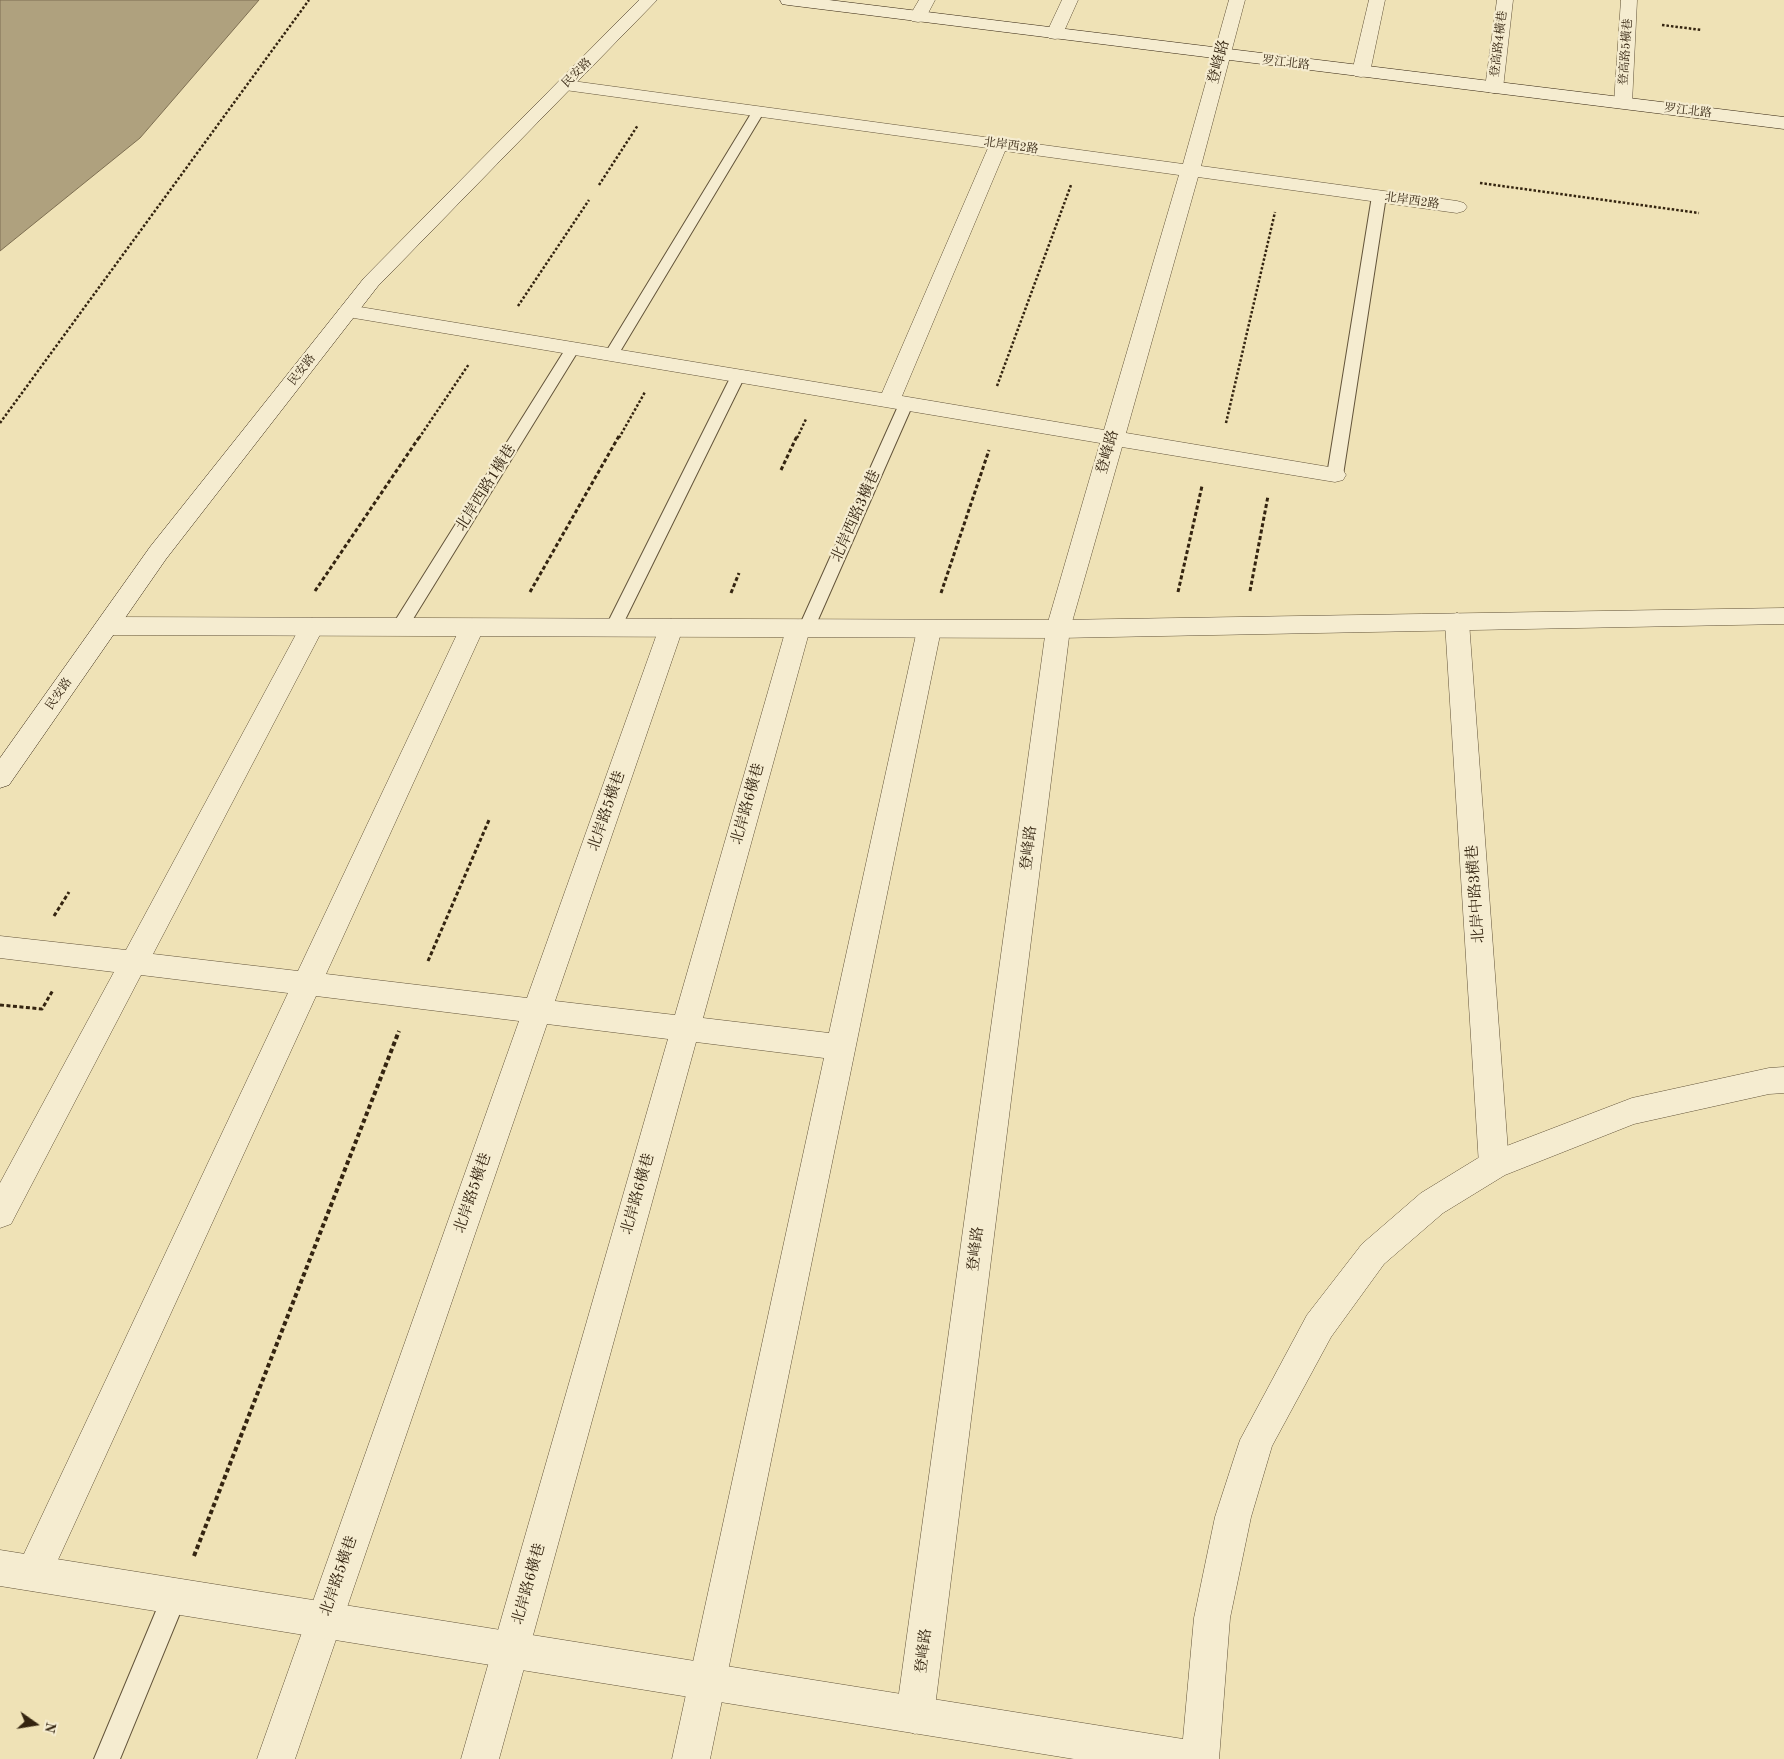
<!DOCTYPE html>
<html>
<head>
<meta charset="utf-8">
<style>
  body { margin:0 }
  #map { position:relative; width:1784px; height:1759px; overflow:hidden; background:#efe2b6; font-family:"Old Standard TT",serif }
  canvas { display:block }
  .north { position:absolute; left:10px; top:1699px; width:50px; height:50px; -webkit-text-stroke:4px #f5ecd0; paint-order:stroke; rotate:103deg; font-size:14px; font-weight:700; line-height:20px; text-align:center; color:#342410 }
  .north::after { content:''; display:block; margin:auto; width:18px; height:22px; background:#342410; clip-path:polygon(50% 0,100% 100%,50% 72%,0 100%) }
</style>
</head>
<body>
<div id="map">
<canvas width="1784" height="1759"></canvas>
<div class="north">N</div>
</div>
<script>
const g = document.querySelector('canvas').getContext('2d');
g.lineJoin = 'round';
function fill(path, color) { g.fillStyle = color; g.fill(path, 'evenodd'); }
const shape = rows => new Path2D(rows.map(r => 'M' + r).join(''));
function strokePath(path, color, width, dash) { g.strokeStyle = color; g.lineWidth = width; g.lineCap = dash ? 'butt' : 'round'; g.setLineDash(dash || []); g.stroke(path); }
function label(font, color, halo, rows, align = 'center') {
  g.font = font + ' "Old Standard TT","Noto Serif SC",serif'; g.lineWidth = 4.5; g.setLineDash([]); g.textBaseline = 'middle'; g.strokeStyle = halo; g.fillStyle = color; for (const [text, x, y, turn = 0] of rows) {
    g.save(); g.translate(x, y); g.rotate((+turn || 0) * Math.PI / 180); g.textAlign = isNaN(turn) ? turn : align; if (halo) g.strokeText(text, 0, 0); g.fillText(text, 0, 0); g.restore();
  }
}
const water = shape([
  [0,0,259,0,140,138,0,251,0,0]
]);
fill(water, '#afa17e');
strokePath(water, '#7e6f52', 1);
const service = shape([
  [758,108,764,112,618,355,616,358,606,358,604,355,752,112,758,108],
  [1379,192,1386,196,1343,475,1340,479,1335,480,1330,479,1327,475,1372,196,1379,192],
  [573,344,578,345,580,348,405,632,399,634,393,632,391,628,393,624,566,348,568,345,573,344],
  [738,372,743,373,745,376,621,628,619,632,613,634,607,632,605,628,731,376,733,373,738,372],
  [906,399,911,401,913,404,814,629,812,633,806,635,800,633,798,629,899,404,901,401,906,399],
  [175,1584,184,1587,187,1596,120,1759,94,1759,166,1587,175,1584]
]);
const minor = shape([
  [919,0,935,0,924,21,918,22,912,21,909,17,919,0],
  [1062,0,1078,0,1061,38,1055,39,1049,38,1046,34,1062,0],
  [1229,0,1245,0,1201,166,1457,201,1464,203,1467,207,1464,211,1457,213,1198,177,1126,433,1335,468,1343,470,1346,475,1343,480,1335,482,1122,447,1070,629,934,1715,928,1728,915,1734,902,1728,896,1715,1046,629,1100,443,348,317,341,315,338,311,341,307,348,305,882,393,988,148,565,90,559,89,556,85,559,81,565,80,1183,164,1229,0],
  [1005,151,1179,175,1104,430,902,396,1005,151],
  [1369,0,1385,0,1370,72,1367,76,1361,77,1355,76,1352,72,1369,0],
  [1497,0,1513,0,1503,88,1500,92,1494,93,1488,92,1485,88,1497,0],
  [1621,0,1637,0,1632,103,1629,107,1623,108,1617,107,1614,103,1621,0],
  [1457,613,1466,616,1469,622,1509,1165,1505,1175,1494,1179,1483,1175,1479,1165,1445,622,1448,616,1457,613],
  [312,618,321,621,324,627,153,954,298,971,460,628,463,622,472,619,481,622,484,628,326,974,527,998,659,628,662,622,671,619,680,622,683,628,555,1001,675,1015,786,629,789,623,798,620,807,623,810,629,703,1018,829,1033,917,630,920,624,929,621,938,624,941,630,710,1759,672,1759,824,1058,696,1042,499,1759,461,1759,668,1039,547,1024,295,1759,257,1759,519,1021,316,996,46,1586,33,1591,20,1586,15,1573,288,993,141,975,11,1224,0,1228,0,1183,114,972,0,958,0,936,126,950,300,627,303,621,312,618]
]);
const tertiary = shape([
  [1784,608,1784,624,1058,638,108,635,99,632,96,626,99,620,108,617,1058,620,1784,608],
  [1784,1067,1784,1093,1769,1094,1634,1124,1505,1175,1443,1213,1384,1264,1331,1337,1272,1446,1251,1517,1230,1618,1219,1759,1074,1759,0,1586,0,1550,1183,1739,1194,1618,1215,1517,1240,1440,1307,1315,1362,1244,1421,1193,1483,1155,1632,1098,1769,1068,1784,1067]
]);
const secondary = shape([
  [639,0,657,0,378,286,166,559,9,785,0,788,0,758,150,547,364,278,639,0],
  [780,0,829,0,1784,117,1784,129,788,5,782,4,780,0]
]);
strokePath(service, '#63543a', 2);
strokePath(minor, '#63543a', 1);
strokePath(tertiary, '#63543a', 1);
strokePath(secondary, '#342410', 1);
strokePath(shape([
  [1662,25,1702,30],
  [1480,183,1699,213],
  [599,185,638,125],
  [518,306,589,200],
  [997,386,1071,185],
  [0,423,309,0],
  [1226,423,1275,212],
  [419,438,469,364],
  [619,438,645,392],
  [797,438,806,419]
]), '#342410', 2.5, [2.5, 2]);
strokePath(shape([
  [781,470,797,436],
  [315,591,420,436],
  [1250,591,1268,496],
  [530,592,619,436],
  [1178,592,1202,486],
  [731,593,739,573],
  [941,593,989,450],
  [54,916,69,892],
  [428,961,489,820],
  [0,1005,42,1009,53,990]
]), '#342410', 3, [4, 2.5]);
strokePath(shape([
  [194,1556,399,1031]
]), '#342410', 4, [4.5, 3]);
fill(service, '#f5ecd0');
fill(minor, '#f5ecd0');
fill(tertiary, '#f5ecd0');
fill(secondary, '#f5ecd0');
label('12px', '#342410', '#f5ecd0', [
  ["登高路4橫巷",1499,44,-83],
  ["登高路5橫巷",1626,52,-86],
  ["罗江北路",1286,63,7],
  ["民安路",577,73,-45],
  ["罗江北路",1688,111,7],
  ["北岸西2路",1011,146,8],
  ["北岸西2路",1412,201,8],
  ["民安路",302,370,-52],
  ["民安路",59,694,-55]
]);
label('15px', '#342410', '#f5ecd0', [
  ["登峰路",1219,62,-75],
  ["登峰路",1108,452,-74],
  ["北岸西路1橫巷",486,488,-58],
  ["北岸西路3橫巷",856,516,-66],
  ["北岸路6橫巷",748,804,-74],
  ["北岸路5橫巷",607,811,-71],
  ["登峰路",1029,848,-83],
  ["北岸中路3横巷",1476,894,-94],
  ["北岸路5橫巷",473,1193,-71],
  ["北岸路6橫巷",638,1194,-74],
  ["登峰路",976,1249,-83],
  ["北岸路5橫巷",339,1576,-71],
  ["北岸路6橫巷",529,1584,-74],
  ["登峰路",924,1651,-83]
]);
</script>
</body>
</html>
